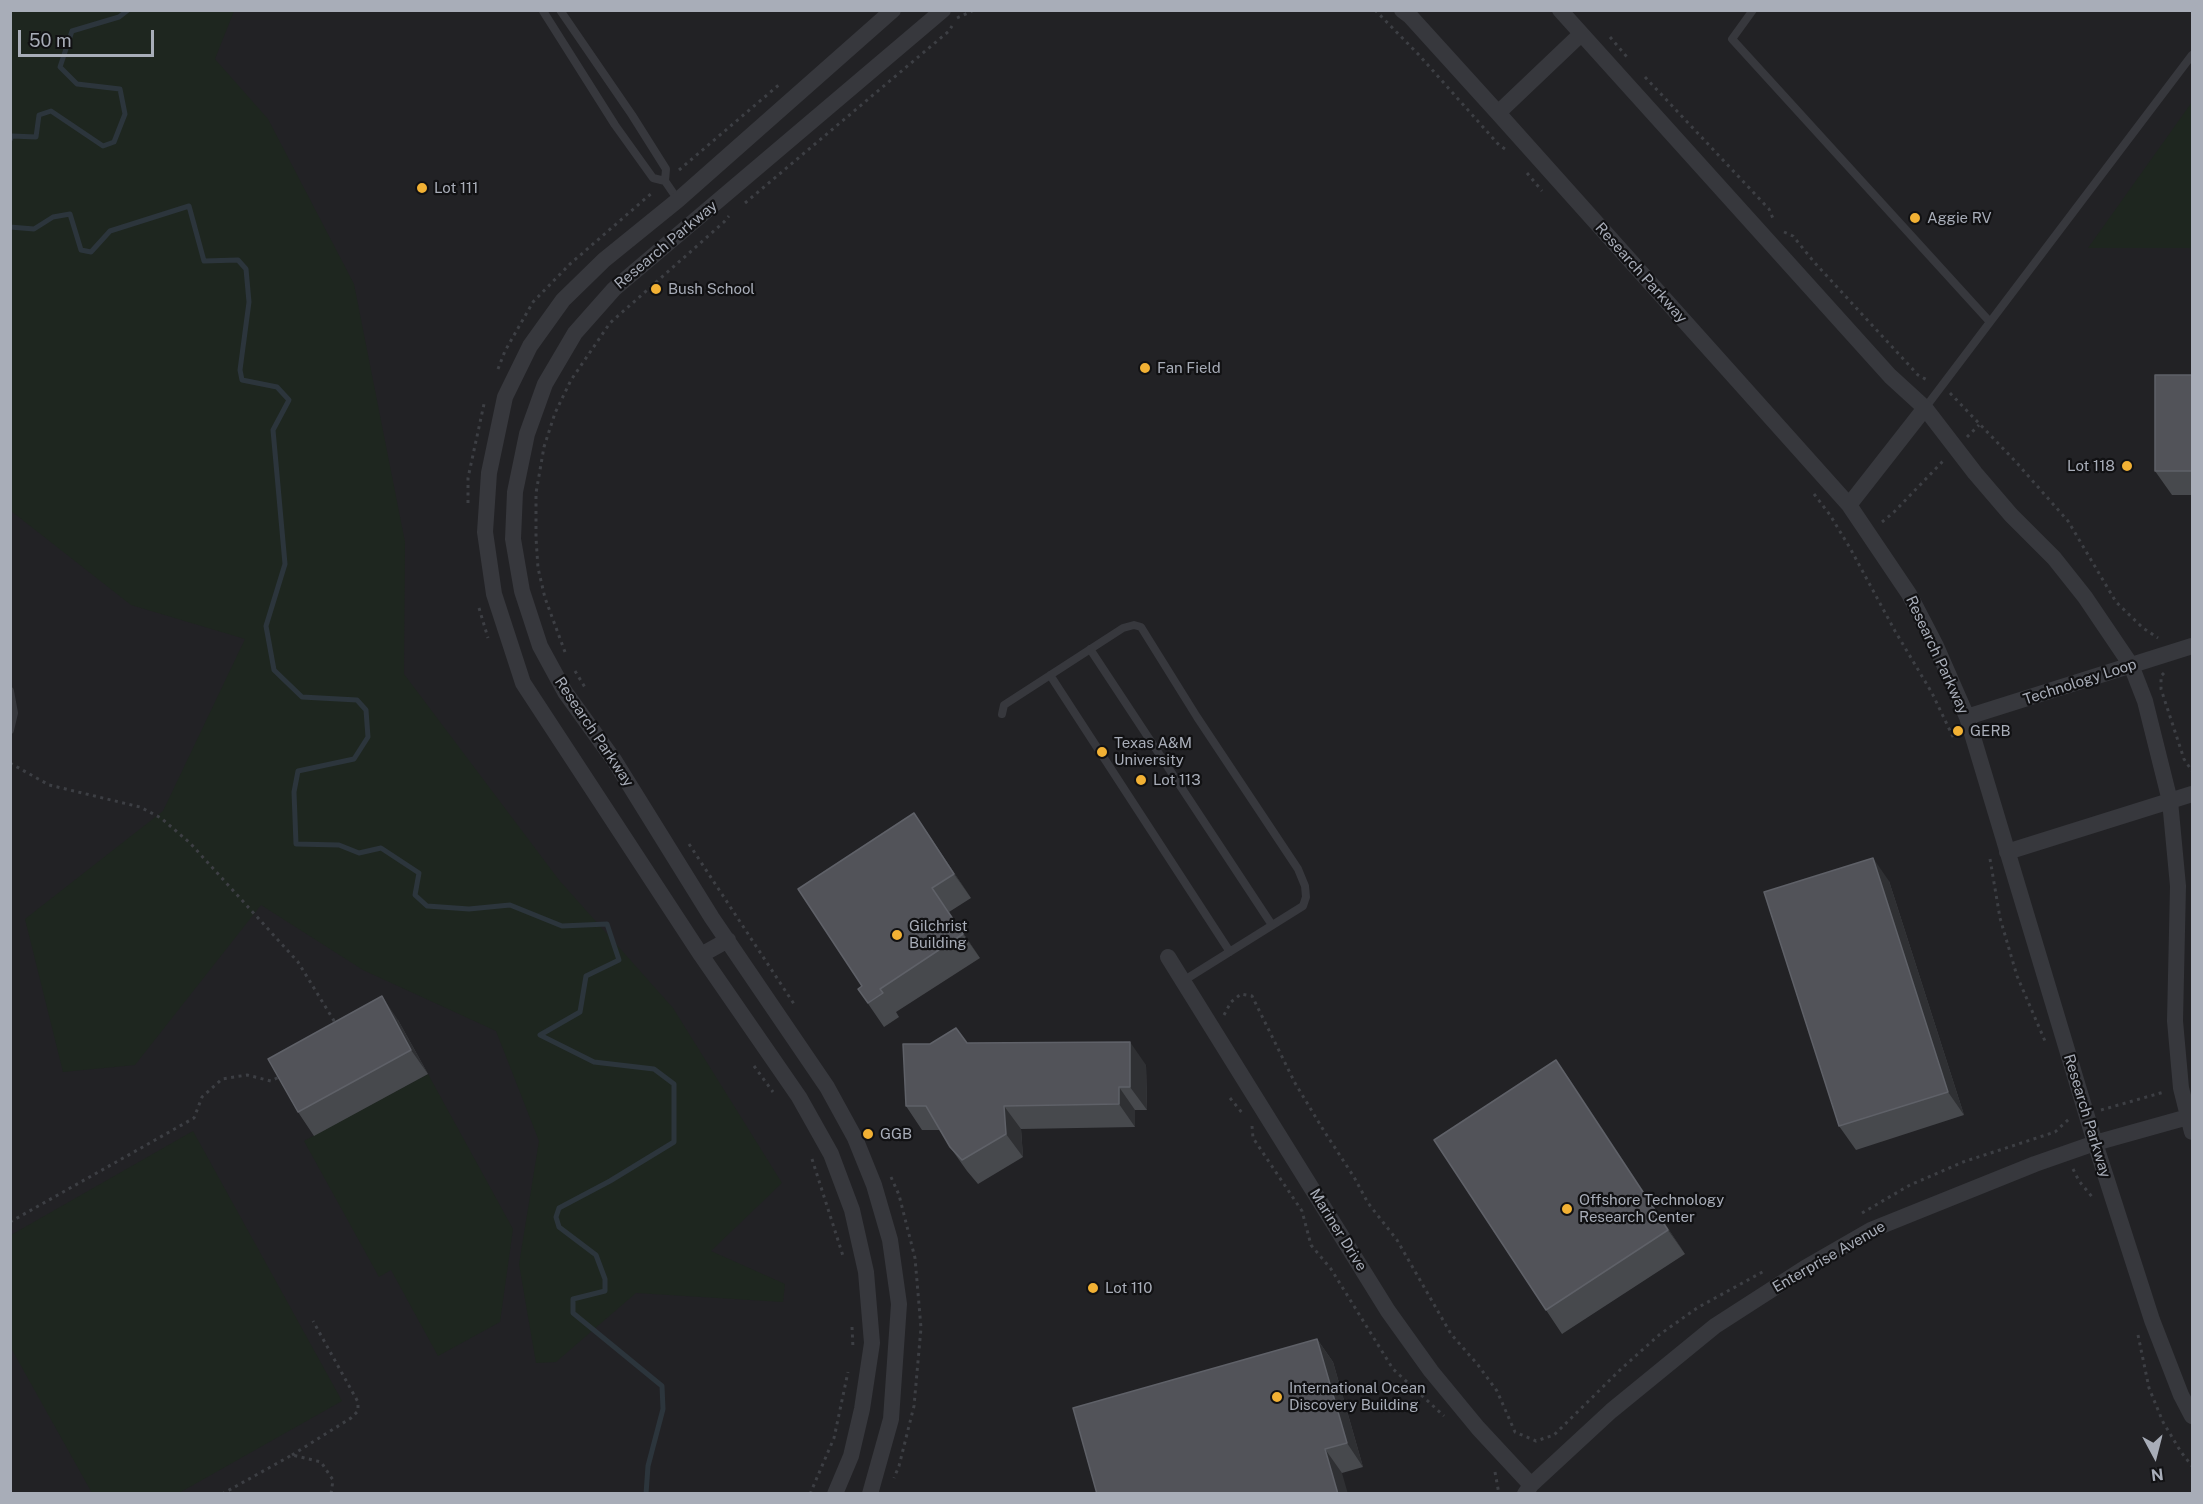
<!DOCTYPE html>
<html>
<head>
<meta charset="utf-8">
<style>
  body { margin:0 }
  #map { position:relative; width:2203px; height:1504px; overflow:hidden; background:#161618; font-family:"Public Sans",sans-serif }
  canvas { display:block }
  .frame { position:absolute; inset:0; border:12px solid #a8adb8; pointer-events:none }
  .north { position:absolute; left:2125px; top:1426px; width:60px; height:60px; -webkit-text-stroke:4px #111113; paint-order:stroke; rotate:173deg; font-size:16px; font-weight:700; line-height:24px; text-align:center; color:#a8adb8 }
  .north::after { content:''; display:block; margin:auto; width:21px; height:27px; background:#a8adb8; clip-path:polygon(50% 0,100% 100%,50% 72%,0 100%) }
  .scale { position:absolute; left:18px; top:30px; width:136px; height:27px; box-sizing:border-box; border:3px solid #a8adb8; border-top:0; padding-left:8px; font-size:18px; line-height:21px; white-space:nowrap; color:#a8adb8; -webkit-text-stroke:4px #111113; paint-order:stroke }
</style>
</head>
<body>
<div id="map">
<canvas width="2203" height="1504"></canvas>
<div class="frame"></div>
<div class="north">N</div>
<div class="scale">50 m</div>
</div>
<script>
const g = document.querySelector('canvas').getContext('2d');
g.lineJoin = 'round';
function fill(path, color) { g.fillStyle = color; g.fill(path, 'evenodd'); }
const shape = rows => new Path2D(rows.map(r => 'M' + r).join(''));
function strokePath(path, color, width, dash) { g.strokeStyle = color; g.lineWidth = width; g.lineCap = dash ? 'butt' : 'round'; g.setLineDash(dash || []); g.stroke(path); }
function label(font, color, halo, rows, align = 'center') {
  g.font = font + ' "Public Sans",sans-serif'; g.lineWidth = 4.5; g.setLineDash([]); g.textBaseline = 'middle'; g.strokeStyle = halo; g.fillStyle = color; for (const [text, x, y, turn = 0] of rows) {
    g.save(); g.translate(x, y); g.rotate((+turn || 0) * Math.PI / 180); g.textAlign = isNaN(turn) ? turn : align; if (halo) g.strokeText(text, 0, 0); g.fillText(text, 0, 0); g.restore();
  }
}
fill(shape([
  [11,11,2192,11,2192,1493,11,1493]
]), '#222225');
fill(shape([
  [10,11,234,11,215,59,268,119,354,284,405,542,404,674,559,880,673,1008,782,1183,711,1251,785,1284,783,1302,636,1293,556,1362,536,1363,519,1264,539,1141,496,1031,363,970,261,905,135,1065,63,1072,25,919,163,811,245,639,131,605,11,511],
  [2192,102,2192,248,2088,248],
  [428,1074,513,1229,500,1322,438,1356,391,1270,379,1277,304,1141],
  [193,1131,342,1401,179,1493,92,1493,11,1348,11,1235]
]), '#1e261f');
strokePath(shape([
  [10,140,12,136,36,137,39,115,51,111,103,146,114,142,125,114,120,89,77,84,60,67,72,31,119,17,128,10],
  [10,227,34,229,53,217,70,214,81,250,91,252,110,231,189,206,204,261,238,260,246,269,249,302,240,370,242,380,277,387,289,400,273,430,285,564,266,626,274,670,302,697,357,700,366,710,368,737,354,759,298,771,294,792,296,844,339,845,359,853,381,848,419,873,415,895,427,906,469,909,510,905,562,926,607,924,619,960,586,976,580,1012,540,1035,594,1062,654,1069,674,1084,674,1142,610,1181,559,1208,556,1217,559,1227,596,1255,605,1279,605,1291,573,1299,573,1313,662,1386,663,1409,648,1466,646,1494]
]), '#2c353c', 5);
strokePath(shape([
  [1375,10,1419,55,1499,145,1505,149],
  [957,18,974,10],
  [1610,37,1627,57],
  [1645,77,1769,209,1774,221],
  [679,170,781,83],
  [1527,173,1542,191],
  [745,203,949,31,952,26],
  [1784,232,1793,236,1814,262,1918,375,1929,381],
  [498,369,505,351,533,302,570,264,653,192],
  [1950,393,2016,462,2068,521,2116,602,2143,628,2158,638],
  [1967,437,1979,425],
  [1814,494,1830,515,1850,548,1895,631,1932,693,1955,741],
  [468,503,468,478,484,404],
  [1882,522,1894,512,1945,459],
  [479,608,488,638],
  [565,652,545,598,538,568,536,538,536,493,544,447,555,413,571,380,610,323,724,222,729,216],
  [575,671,586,689],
  [2164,673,2161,676,2161,689,2184,759,2192,771],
  [10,763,49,785,140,807,161,818,190,843,298,962,336,1024],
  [689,844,794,1004],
  [1990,859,2000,918,2017,976,2045,1041],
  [1224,1015,1231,1002,1241,994,1252,996,1295,1083,1324,1131,1354,1177,1368,1203,1397,1240,1451,1334,1478,1365,1497,1391,1515,1432,1536,1441,1554,1435,1621,1369,1659,1335,1697,1308,1766,1270],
  [754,1066,773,1092],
  [1230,1098,1243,1114],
  [2101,1110,2164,1092],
  [1252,1126,1253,1138,1302,1211,1311,1245,1331,1269,1393,1369,1444,1416],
  [812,1159,844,1259],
  [2073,1169,2079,1181,2093,1198],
  [891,1177,899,1195,915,1258,921,1328,914,1406,899,1466,894,1478],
  [1862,1213,1910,1185,1963,1162,2055,1132,2069,1119],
  [10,1222,194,1118,202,1097,222,1079,247,1075,271,1081,281,1076],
  [852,1327,853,1348],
  [2138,1335,2149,1388,2163,1422,2181,1452,2192,1466],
  [292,1455,351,1418,358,1411,358,1402,313,1321],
  [1495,1472,1499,1494],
  [222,1494,292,1455,321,1462,333,1480,331,1494],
  [810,1494,834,1438,848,1372]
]), '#3d3f44', 3, [3, 4.5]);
strokePath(shape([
  [560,10,632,115,666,169,665,181,678,200],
  [1753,10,1732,39,1990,322],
  [543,11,615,125,653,178,665,181],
  [1925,408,2192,55],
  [1090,649,1272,925],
  [1050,675,1230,952],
  [10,691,14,713,10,730],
  [1002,714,1004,705,1123,628,1134,625,1141,627,1197,717,1298,869,1305,886,1306,897,1303,906,1183,981]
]), '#37383d', 8);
strokePath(shape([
  [1402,10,1410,16,1498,113,1849,505,1909,594,1936,646,1967,717,2095,1143,2152,1320,2181,1395,2192,1416],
  [1560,10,1890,376,1925,408,1975,473,2011,515,2054,558,2085,597,2131,665,2145,701,2170,801,2178,886,2175,1021,2181,1088,2192,1132],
  [1498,113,1581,34],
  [1849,505,1925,408],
  [1967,717,2192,646],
  [2007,852,2192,794],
  [701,955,728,940],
  [1168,957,1388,1311,1431,1371,1478,1428,1531,1485],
  [835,1494,851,1456,862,1409,872,1343,866,1272,852,1210,831,1154,799,1097,701,955,523,683,494,594,485,532,489,473,505,397,530,346,563,300,604,260,678,200,893,10],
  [870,1494,891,1419,899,1304,890,1240,874,1185,855,1138,827,1087,712,918,614,760,565,692,540,646,522,591,513,539,515,492,527,434,545,384,575,333,614,289,943,10],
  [1525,1494,1531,1485,1611,1411,1715,1326,1805,1268,1871,1230,2035,1164,2095,1143,2188,1117]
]), '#37383d', 16);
fill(shape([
  [2193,375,2193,495,2172,495,2155,471],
  [914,813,971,898,949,912,980,958,896,1012,899,1017,884,1027,858,989,862,986],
  [1889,881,1964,1115,1856,1150,1839,1126],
  [398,1020,428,1074,314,1136,298,1112],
  [967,1043,1146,1065,1147,1110,1135,1110,1135,1127,1021,1129,1023,1157,978,1184,967,1171,950,1147,940,1130,922,1130,906,1106],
  [1556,1060,1685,1254,1562,1334,1546,1310],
  [1317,1339,1333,1362,1363,1467,1342,1473,1097,1494]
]), '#47494d');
fill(shape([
  [914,813,930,837,971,898,954,874],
  [1873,858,1889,881,1964,1115,1948,1092],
  [932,888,949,912,980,958,963,934],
  [382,996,398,1020,428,1074,411,1050],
  [1130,1042,1146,1065,1147,1110,1130,1087],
  [1556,1060,1573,1084,1685,1254,1668,1230],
  [1119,1087,1135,1110,1135,1127,1119,1104],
  [1004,1106,1021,1129,1023,1157,1006,1134],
  [1317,1339,1333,1362,1363,1467,1347,1443],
  [1325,1449,1342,1473,1348,1494,1338,1494]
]), '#2f3033');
const building = shape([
  [2155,375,2193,375,2193,471,2155,471,2155,375],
  [914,813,954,874,932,888,963,934,880,989,883,993,868,1003,858,989,862,986,798,889,914,813],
  [1873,858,1948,1092,1839,1126,1764,892,1873,858],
  [382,996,411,1050,298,1112,268,1059,382,996],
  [956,1028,967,1043,1130,1042,1130,1087,1119,1087,1119,1104,1004,1106,1006,1134,962,1160,950,1147,926,1106,906,1106,903,1044,930,1044,956,1028],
  [1556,1060,1668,1230,1546,1310,1434,1140,1556,1060],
  [1317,1339,1347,1443,1325,1449,1338,1494,1097,1494,1073,1408,1317,1339]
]);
fill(building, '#525359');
strokePath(building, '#5f6168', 1.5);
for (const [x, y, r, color] of [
  [422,188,6,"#f2b134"],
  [1915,218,6,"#f2b134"],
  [656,289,6,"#f2b134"],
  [1145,368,6,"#f2b134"],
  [2127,466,6,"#f2b134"],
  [1958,731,6,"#f2b134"],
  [1102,752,6,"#f2b134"],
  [1141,780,6,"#f2b134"],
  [897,935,6,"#f2b134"],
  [868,1134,6,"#f2b134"],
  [1567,1209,6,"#f2b134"],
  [1093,1288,6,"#f2b134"],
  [1277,1397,6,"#f2b134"]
]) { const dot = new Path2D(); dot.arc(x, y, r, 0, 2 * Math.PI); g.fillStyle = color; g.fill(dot); strokePath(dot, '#111113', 2); }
label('15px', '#a8adb8', '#111113', [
  ["Lot 111",434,188],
  ["Aggie RV",1927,218],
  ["Bush School",668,289],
  ["Fan Field",1157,368],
  ["Lot 118",2115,466,"right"],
  ["GERB",1970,731],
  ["Texas A&M",1114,743],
  ["University",1114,760],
  ["Lot 113",1153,780],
  ["Gilchrist",909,926],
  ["Building",909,943],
  ["GGB",880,1134],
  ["Offshore Technology",1579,1200],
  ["Research Center",1579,1217],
  ["Lot 110",1105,1288],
  ["International Ocean",1289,1388],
  ["Discovery Building",1289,1405]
], 'left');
label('15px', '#a8adb8', '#111113', [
  ["Research Parkway",666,245,-40],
  ["Research Parkway",1641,273,48],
  ["Research Parkway",1937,655,65],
  ["Technology Loop",2080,682,-18],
  ["Research Parkway",594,732,56],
  ["Research Parkway",2087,1116,73],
  ["Mariner Drive",1338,1230,58],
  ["Enterprise Avenue",1829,1257,-30]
]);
</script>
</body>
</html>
